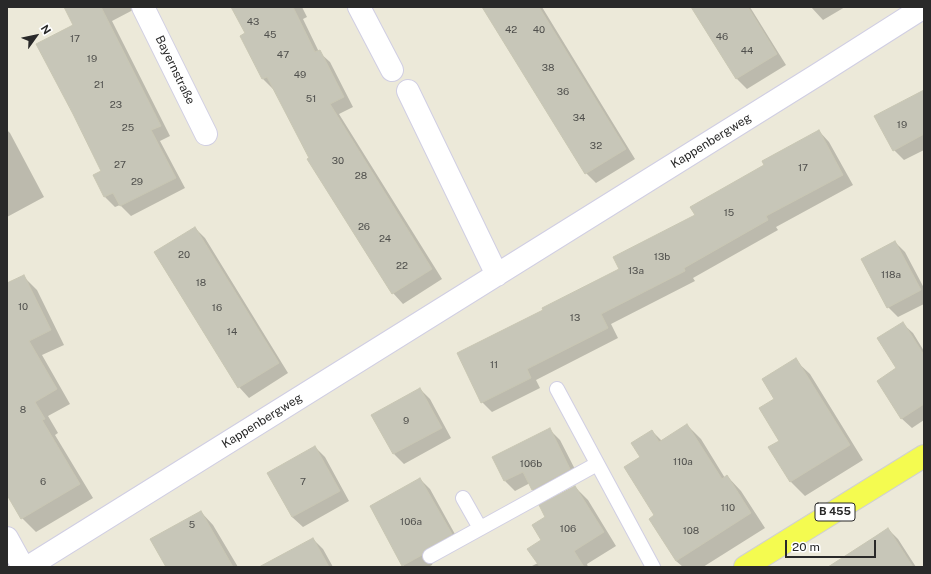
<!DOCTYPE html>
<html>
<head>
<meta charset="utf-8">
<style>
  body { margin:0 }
  #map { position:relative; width:931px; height:574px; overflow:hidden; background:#ece9d9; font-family:"Public Sans",sans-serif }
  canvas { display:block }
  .frame { position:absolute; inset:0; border:8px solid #292929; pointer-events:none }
  .north { position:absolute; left:16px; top:16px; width:40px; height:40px; -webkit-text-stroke:3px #fff; paint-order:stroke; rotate:57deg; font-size:11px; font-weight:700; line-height:16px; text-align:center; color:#292929 }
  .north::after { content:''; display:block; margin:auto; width:14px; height:18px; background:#292929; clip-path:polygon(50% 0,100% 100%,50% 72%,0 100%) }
  .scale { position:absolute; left:785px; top:540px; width:91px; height:18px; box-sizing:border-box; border:2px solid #292929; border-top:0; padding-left:5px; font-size:12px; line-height:14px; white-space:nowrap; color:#292929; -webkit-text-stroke:3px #fff; paint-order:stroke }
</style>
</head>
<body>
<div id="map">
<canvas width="931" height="574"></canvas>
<div class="frame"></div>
<div class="north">N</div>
<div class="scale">20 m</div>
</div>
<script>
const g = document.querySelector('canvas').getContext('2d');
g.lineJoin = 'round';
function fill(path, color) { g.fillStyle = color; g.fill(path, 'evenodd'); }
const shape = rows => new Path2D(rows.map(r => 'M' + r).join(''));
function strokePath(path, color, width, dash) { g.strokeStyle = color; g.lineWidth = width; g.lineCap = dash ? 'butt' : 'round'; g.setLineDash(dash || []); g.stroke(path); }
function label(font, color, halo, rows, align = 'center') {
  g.font = font + ' "Public Sans",sans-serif'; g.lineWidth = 3.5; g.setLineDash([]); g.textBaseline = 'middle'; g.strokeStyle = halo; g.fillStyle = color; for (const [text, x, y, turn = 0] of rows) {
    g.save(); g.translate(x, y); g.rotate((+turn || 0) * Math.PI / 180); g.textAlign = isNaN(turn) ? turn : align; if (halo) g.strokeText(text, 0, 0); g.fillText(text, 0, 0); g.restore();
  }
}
fill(shape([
  [65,7,132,7,133,10,112,21,170,136,160,141,185,188,131,216,120,205,115,207,105,197,94,176,102,172,75,25],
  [233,7,302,7,307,17,303,19,319,52,330,62,353,107,339,114,442,279,403,304,393,293,310,158,274,88,273,89,263,79,246,34],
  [483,7,542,7,635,159,596,183,586,173],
  [692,7,750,7,786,65,747,89,737,79],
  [811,7,845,7,823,20],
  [924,100,924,150,904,160,894,150],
  [7,130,10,133,44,197,7,217],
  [819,131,829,142,853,185,776,227,778,230,693,278,695,281,611,324,618,338,536,380,540,388,492,412,482,402,544,311,620,269,696,216,766,165],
  [195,228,205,238,288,373,249,398,239,387],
  [895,242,905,252,924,288,924,304,898,317,888,307],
  [23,276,37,290,64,345,42,355,70,404,48,416,58,433,55,435,93,498,36,532,22,518,7,493,7,285],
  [902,323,913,333,924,351,924,420,912,428,901,418,898,368],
  [795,360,810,374,863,460,805,496,791,482,770,448,781,441,775,399],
  [420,389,430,399,451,438,404,464,394,454],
  [687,425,701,439,725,478,727,476,741,491,765,528,703,567,683,567,676,561,656,516,642,457,652,431,662,441],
  [549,429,560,440,580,479,543,500,533,490,530,483,515,491,505,481,493,458],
  [315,447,325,457,349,501,303,527,292,517],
  [420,479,430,489,461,545,433,562,432,565,428,567,405,567,403,565],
  [575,487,588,500,616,546,587,564,588,567,530,567,538,563,543,541,546,517],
  [201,512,213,525,238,567,167,567],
  [888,529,898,539,916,567,829,567],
  [313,539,323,549,333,567,261,567]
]), '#0003');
const building = shape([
  [64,7,101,7,161,126,151,130,176,178,120,206,113,193,104,197,93,175,101,171,73,114,36,44,73,25,64,7],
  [231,7,293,7,315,52,320,50,344,97,330,104,432,269,392,294,307,159,309,158,267,77,262,79,240,36,245,33,231,7],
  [482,7,539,7,626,149,585,174,482,7],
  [691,7,748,7,777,54,736,79,691,7],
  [924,90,924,134,893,151,874,116,924,90],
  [819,130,843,175,766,216,768,220,684,268,685,271,601,314,608,328,527,369,531,378,481,403,457,353,543,310,542,308,619,269,613,257,695,215,690,207,764,165,762,161,819,130],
  [195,227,279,363,238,388,154,252,195,227],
  [895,241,921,290,887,308,861,259,895,241],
  [24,275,51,330,29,341,57,389,35,402,45,419,42,420,80,484,21,519,7,495,7,283,24,275],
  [903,322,924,355,924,404,901,419,877,381,896,368,877,338,903,322],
  [796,358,850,445,790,482,768,447,779,441,759,408,774,399,762,379,796,358],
  [420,388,442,428,393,454,371,415,420,388],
  [687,424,722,479,727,475,751,513,676,561,649,519,654,515,624,467,640,457,631,443,652,430,659,442,687,424],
  [550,428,570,469,532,490,523,472,504,481,492,457,550,428],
  [315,446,340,491,292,517,267,473,315,446],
  [420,478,452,534,426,549,423,551,422,555,402,566,370,506,420,478],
  [575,486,604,532,574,551,584,567,540,567,527,549,541,540,532,525,545,517,539,505,575,486],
  [201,511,233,567,166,567,150,539,201,511],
  [888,528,913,567,828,567,876,536,888,528],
  [313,538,329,567,259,567,313,538]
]);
fill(building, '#c7c6b8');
strokePath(building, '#c8c6b3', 1);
const service = shape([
  [557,389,653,567],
  [463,498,480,528],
  [430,556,597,464]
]);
const minor = shape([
  [143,7,206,134],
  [359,7,392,70],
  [408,91,497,275],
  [7,538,23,567],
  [28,567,817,75,924,7]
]);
const primary = shape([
  [745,567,924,456]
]);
strokePath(service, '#d0cee3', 16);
strokePath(minor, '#d0cee3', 24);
strokePath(primary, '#d0d0d0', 24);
strokePath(service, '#fff', 14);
strokePath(minor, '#fff', 22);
strokePath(primary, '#f4fb50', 22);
label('10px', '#50504d', null, [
  ["43",253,22],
  ["42",511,30],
  ["40",539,30],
  ["45",270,35],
  ["46",722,37],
  ["17",75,39],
  ["44",747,51],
  ["47",283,55],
  ["19",92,59],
  ["38",548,68],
  ["49",300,75],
  ["21",99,85],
  ["36",563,92],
  ["51",311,99],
  ["23",116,105],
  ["34",579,118],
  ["19",902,125],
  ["25",128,128],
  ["32",596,146],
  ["30",338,161],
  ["27",120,165],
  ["17",803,168],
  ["28",361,176],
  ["29",137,182],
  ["15",729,213],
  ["26",364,227],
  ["24",385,239],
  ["20",184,255],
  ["13b",662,257],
  ["22",402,266],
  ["13a",636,271],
  ["118a",891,275],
  ["18",201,283],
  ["10",23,307],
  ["16",217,308],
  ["13",575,318],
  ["14",232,332],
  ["11",494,365],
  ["8",23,410],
  ["9",406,421],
  ["110a",683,462],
  ["106b",531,464],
  ["6",43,482],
  ["7",303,482],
  ["110",728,508],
  ["106a",411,522],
  ["5",192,525],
  ["106",568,529],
  ["108",691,531]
]);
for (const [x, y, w] of [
  [835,512,40]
]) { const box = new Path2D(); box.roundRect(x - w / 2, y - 9, w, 18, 3); g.fillStyle = '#fff'; g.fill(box); strokePath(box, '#292929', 1); }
label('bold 11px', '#292929', null, [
  ["B 455",835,512]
]);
label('12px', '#292929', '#fff', [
  ["Bayernstraße",175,70,64],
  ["Kappenbergweg",711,141,-32],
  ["Kappenbergweg",262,421,-32]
]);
</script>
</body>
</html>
